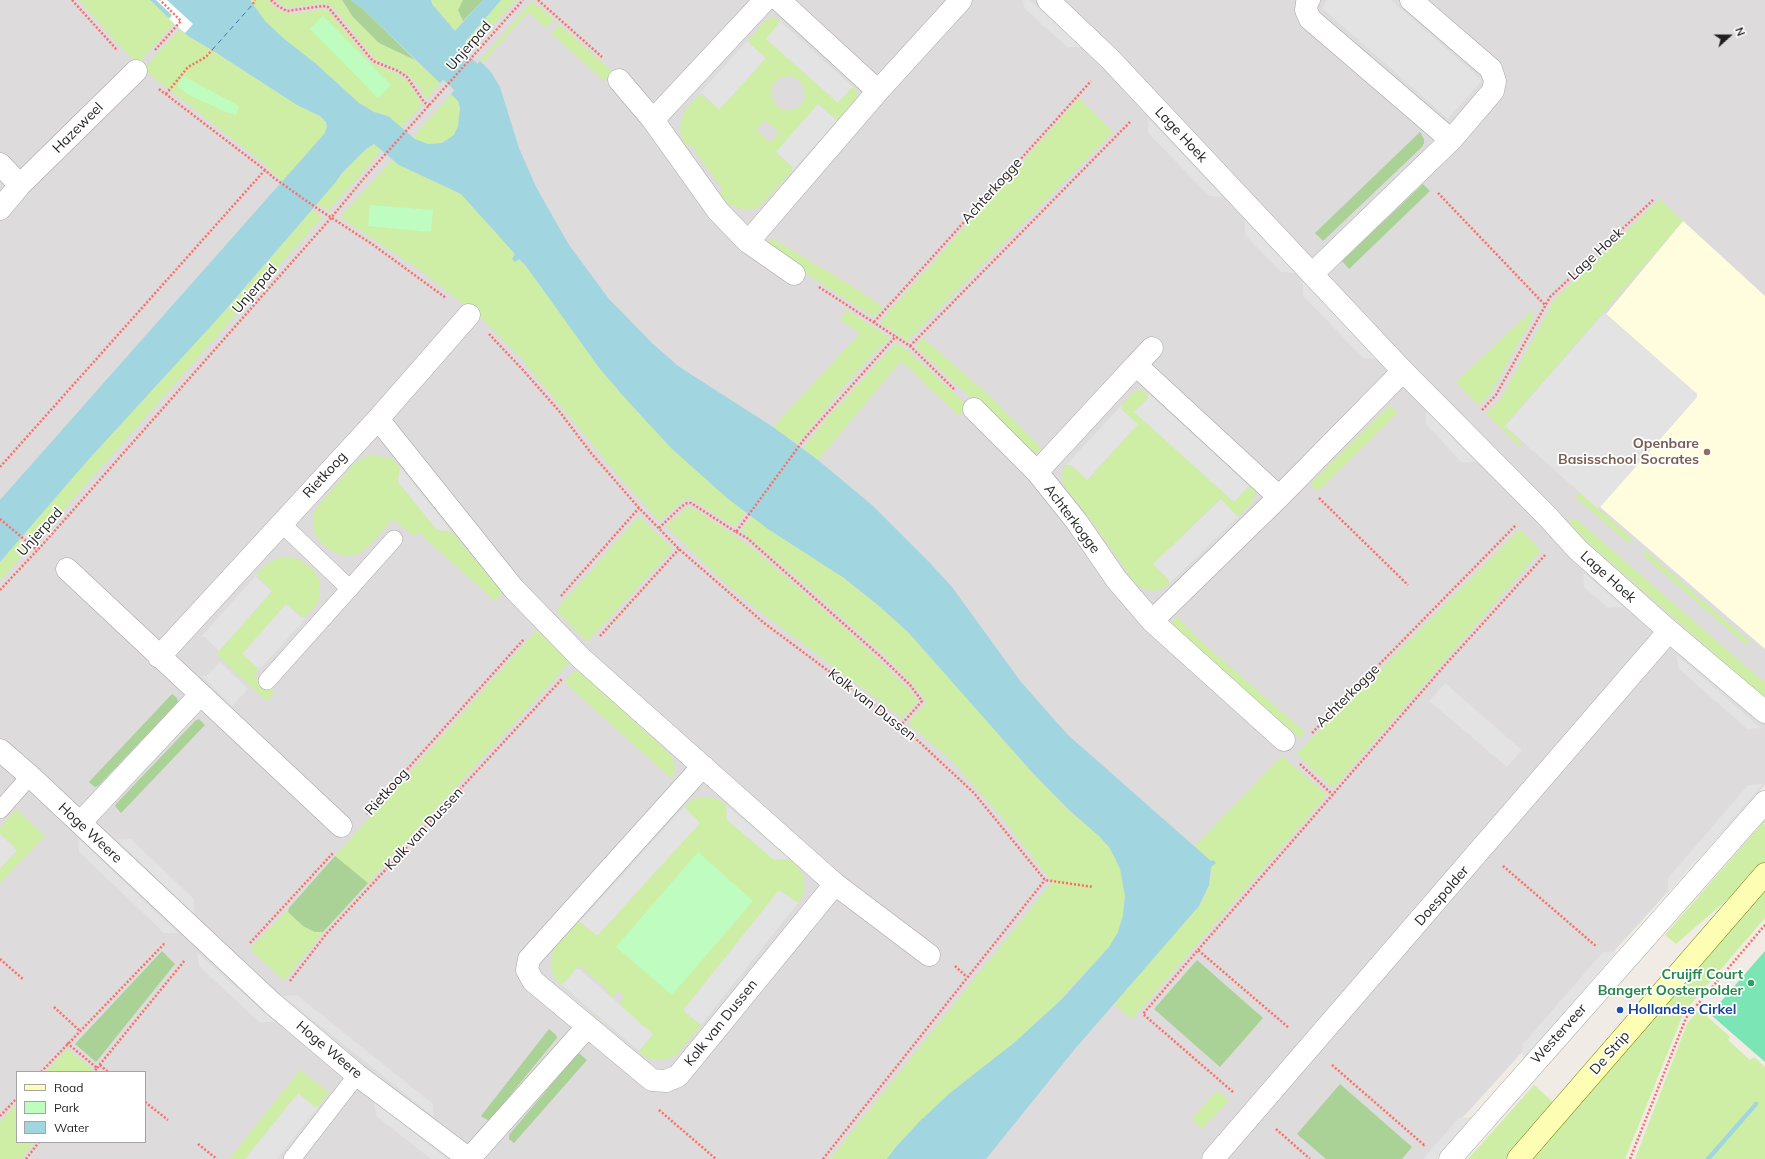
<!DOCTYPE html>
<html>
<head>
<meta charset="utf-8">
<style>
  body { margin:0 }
  #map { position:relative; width:1765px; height:1159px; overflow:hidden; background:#f0ebe4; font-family:Mulish,sans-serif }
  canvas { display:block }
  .legend { position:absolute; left:16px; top:1071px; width:130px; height:72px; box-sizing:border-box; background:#fff; border:1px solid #a5a5a5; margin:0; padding:5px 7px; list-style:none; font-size:12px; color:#1f1f1f }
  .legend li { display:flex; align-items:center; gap:8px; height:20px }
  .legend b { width:20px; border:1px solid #a5a5a5 }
  .north { position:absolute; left:1709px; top:16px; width:40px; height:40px; -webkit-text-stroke:3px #fff; paint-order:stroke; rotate:69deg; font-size:11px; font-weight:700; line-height:16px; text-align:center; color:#1f1f1f }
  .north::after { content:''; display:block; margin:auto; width:14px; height:18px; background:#1f1f1f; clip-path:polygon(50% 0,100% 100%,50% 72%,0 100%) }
</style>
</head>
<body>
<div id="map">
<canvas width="1765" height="1159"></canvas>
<ul class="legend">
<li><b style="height:5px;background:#fefdb4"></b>Road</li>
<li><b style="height:11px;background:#befdbf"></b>Park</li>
<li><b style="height:11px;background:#a1d6e1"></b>Water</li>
</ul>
<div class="north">N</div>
</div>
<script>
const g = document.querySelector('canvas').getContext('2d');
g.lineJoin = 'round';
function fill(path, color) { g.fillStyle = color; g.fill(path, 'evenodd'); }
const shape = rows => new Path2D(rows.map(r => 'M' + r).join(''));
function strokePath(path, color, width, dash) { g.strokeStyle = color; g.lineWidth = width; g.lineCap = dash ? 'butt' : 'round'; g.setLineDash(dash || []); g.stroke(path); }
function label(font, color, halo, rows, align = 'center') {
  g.font = font + ' Mulish,sans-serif'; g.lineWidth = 3.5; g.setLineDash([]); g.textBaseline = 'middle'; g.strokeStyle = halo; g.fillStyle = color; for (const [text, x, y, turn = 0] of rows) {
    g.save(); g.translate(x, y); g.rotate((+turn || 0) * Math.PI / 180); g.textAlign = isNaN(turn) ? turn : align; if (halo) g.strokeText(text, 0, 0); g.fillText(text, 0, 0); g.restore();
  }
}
fill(shape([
  [0,0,1765,0,1765,785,1425,1159,0,1159],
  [17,1072,145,1072,145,1142,17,1142]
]), '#dddbdb');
fill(shape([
  [1683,221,1765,296,1765,649,1600,507,1697,397,1697,394,1606,314]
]), '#fffdde');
fill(shape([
  [79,0,150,0,174,23,138,64,120,46],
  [250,0,268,0,278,10,292,14,325,9,329,12,371,63,396,73,408,81,422,105,401,128,388,116,374,112,359,103,315,63,283,38,265,21],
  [276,0,342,0,353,17,399,52,415,60,440,83,426,100,419,85,406,73,375,59,333,7,324,3,292,7,286,7],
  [431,0,463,0,461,3,460,15,463,21,455,31,432,4],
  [501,0,516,0,470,50,465,42],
  [532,1,554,19,546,28,528,12,483,63,480,61],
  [772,17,776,18,780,22,766,39,851,88,853,87,856,89,857,97,837,120,818,104,776,153,792,167,792,171,760,206,754,209,744,210,730,205,719,193,722,189,690,144,687,146,684,143,680,132,681,121,685,110,700,94,719,109,766,58,749,43,748,40,766,20],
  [791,76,799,80,804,88,805,98,800,106,792,110,782,109,776,105,772,98,771,90,774,83,782,77],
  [765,120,779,132,770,142,756,130],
  [559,24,613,72,604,81,551,33],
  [180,29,188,36,212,50,297,105,320,116,326,122,327,127,325,133,283,181,269,170,270,168,143,69],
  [451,94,458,101,460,108,458,126,454,135,448,140,436,144,428,144,415,139,413,137],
  [1079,98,1113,132,907,341,880,322],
  [374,144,381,150,370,164,328,211,317,204,357,156],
  [392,160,399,165,461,194,516,254,512,259,519,259,538,281,600,369,625,398,655,430,709,482,746,512,736,525,732,525,690,498,684,500,660,521,622,480,520,357,480,317,420,270,340,217],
  [1660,199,1683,221,1506,424,1506,428,1522,443,1519,447,1486,413,1500,400,1555,299],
  [312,210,322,217,36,541,24,533,29,527,30,528,33,525,32,523,89,459,221,315],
  [770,237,847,283,883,307,874,317,805,273,806,270,778,253,768,244],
  [847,310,890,338,872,355,845,385,797,444,773,427,860,333,840,320],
  [1531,311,1534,315,1490,394,1478,405,1456,382],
  [923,338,991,397,1043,450,1033,453,977,398,973,400,915,346],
  [896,343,909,352,968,406,959,416,901,361,818,460,803,448,827,418],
  [1138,390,1145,391,1148,395,1148,398,1134,411,1234,502,1247,487,1252,488,1255,493,1253,502,1239,515,1236,515,1220,499,1153,564,1170,582,1169,584,1160,590,1154,591,1141,588,1134,582,1095,526,1066,489,1062,480,1063,470,1066,465,1069,464,1088,480,1137,424,1121,409,1121,406,1133,392],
  [1390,405,1397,413,1318,491,1310,484],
  [372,455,391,458,400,467,398,482,437,530,451,531,503,593,495,601,418,532,414,536,393,519,369,546,358,554,346,556,339,554,333,552,320,542,314,532,313,525,314,512,317,507,354,464,365,457],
  [1579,493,1582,494,1597,508,1633,540,1632,541,1626,541,1575,497],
  [689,507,695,509,751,547,852,635,909,689,918,701,902,718,758,610,723,581,666,526,686,508],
  [639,516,673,549,587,642,556,610],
  [753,516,768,529,844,578,879,606,908,632,1030,770,1067,809,1096,833,1109,847,1120,869,1123,881,1125,896,1123,915,1118,932,1109,947,1054,1006,1015,1042,950,1093,920,1121,895,1148,887,1159,830,1159,1052,882,1000,815,953,762,908,723,927,702,910,681,884,655,806,585,745,534,742,529],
  [1574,517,1765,683,1765,698,1594,548,1569,523],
  [1520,529,1541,550,1333,788,1296,754],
  [19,539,30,547,0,580,0,562],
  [1645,550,1751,643,1750,644,1745,644,1645,557,1643,553],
  [280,557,293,557,300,560,310,567,315,572,320,582,320,596,316,605,304,618,286,604,258,668,258,671,254,675,274,693,267,701,216,654,272,591,256,575,265,565],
  [1176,616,1203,643,1305,732,1300,738,1175,628,1172,623],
  [537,630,570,662,368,883,335,856],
  [576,669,670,754,673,760,675,769,672,779,564,682],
  [1282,756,1327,795,1132,1019,1114,1004,1199,906,1206,893,1211,878,1211,861,1195,846],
  [701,797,710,797,721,801,726,805,727,820,774,860,789,859,796,865,803,875,805,888,802,897,798,903,781,891,778,892,684,1009,685,1012,701,1026,676,1055,665,1060,653,1060,643,1056,639,1051,653,1034,606,1024,604,1022,625,997,618,991,597,1016,594,1012,610,992,579,965,564,984,561,985,552,973,551,959,554,949,559,943,578,922,582,923,596,935,685,808,685,805,695,798],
  [16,809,45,836,0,883,0,869,17,850,0,834,0,828],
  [1765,820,1765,862,1745,884,1676,944,1665,935],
  [1765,888,1765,918,1684,1012,1625,1159,1529,1159],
  [289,908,288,912,315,932,323,932,284,981,250,949],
  [1699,1009,1730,1037,1728,1040,1750,1060,1754,1057,1765,1067,1765,1159,1635,1159,1687,1024],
  [67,1049,93,1069,90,1072,46,1072],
  [300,1070,329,1092,320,1105,317,1107,315,1107,298,1093,245,1159,229,1159],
  [1534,1085,1553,1102,1509,1157,1503,1159,1468,1159],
  [1217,1090,1229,1100,1202,1129,1192,1119],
  [17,1103,17,1142,35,1142,21,1159,0,1159,0,1122]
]), '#ceeea6');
fill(shape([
  [342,0,351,0,364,10,415,60,379,43,353,17],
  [463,0,483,0,463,21,458,10],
  [1420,132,1424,139,1424,143,1422,147,1323,241,1315,233],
  [1423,184,1430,191,1349,269,1342,261],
  [172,694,177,698,178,702,98,786,95,787,89,782],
  [199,719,205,725,121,813,115,806,116,804,196,720],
  [335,856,368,883,323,932,315,932,303,926,288,912,289,908],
  [162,951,175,964,96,1062,75,1044],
  [1197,960,1263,1018,1220,1067,1154,1009],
  [549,1029,556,1035,557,1038,489,1121,481,1116],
  [577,1054,580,1054,587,1060,514,1143,509,1139,509,1135],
  [1340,1084,1412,1147,1402,1159,1326,1159,1297,1134]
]), '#abd296');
fill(shape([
  [323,16,391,85,378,98,310,29],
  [183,76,239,106,236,115,226,112,189,95,177,86],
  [370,205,433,210,431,232,368,226],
  [698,852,753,901,672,995,616,947]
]), '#befdbf');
fill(shape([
  [1765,951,1765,1062,1710,1014]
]), '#7ce5b6');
fill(shape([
  [1023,0,1030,0,1081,47,1067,47,1024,8],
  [1328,0,1391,0,1482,80,1448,119,1322,8],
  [780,21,854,88,851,88,838,103,766,39],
  [748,40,749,43,766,58,719,110,703,94,699,94],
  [818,104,836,120,838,119,792,171,792,167,776,152],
  [1148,118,1223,197,1209,196,1148,133],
  [1245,220,1296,273,1281,272,1245,235],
  [1303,281,1377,359,1363,358,1303,296],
  [1604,313,1697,394,1697,397,1600,507,1597,508,1505,426],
  [1148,393,1249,486,1234,502,1134,412,1148,398],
  [1121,406,1121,409,1138,424,1087,480,1071,465,1066,465],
  [1426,410,1476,462,1461,462,1426,424],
  [400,467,451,531,437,530,398,482],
  [1221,499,1236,515,1239,516,1169,584,1169,580,1153,564],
  [1583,572,1623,607,1608,608,1584,587],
  [257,574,256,577,272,591,219,651,205,637,201,637],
  [286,604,302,618,306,618,259,670,258,668,242,654],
  [1677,655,1761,728,1747,729,1678,668],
  [220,662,248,689,234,704,233,707,202,676,206,676],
  [1445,683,1522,750,1507,767,1429,701],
  [1763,784,1668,893,1668,878,1748,785],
  [726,805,789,859,774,860,727,820],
  [684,807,700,823,598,935,596,935,580,922],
  [0,834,17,850,0,869],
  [78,838,178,933,164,933,79,852],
  [116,839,131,839,194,899,194,914],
  [779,890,798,903,701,1025,685,1012,684,1009],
  [1617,951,1523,1060,1522,1045,1603,952],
  [197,952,275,1022,259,1022,199,966],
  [576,969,579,969,653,1034,639,1051,562,985],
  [297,995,433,1104,434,1117,283,996],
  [298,1093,315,1107,319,1106,277,1159,245,1159],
  [374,1101,447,1159,431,1159,376,1116],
  [1473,1117,1437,1159,1423,1159,1459,1118]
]), '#e3e3e3');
fill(shape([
  [150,0,250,0,265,21,283,38,315,63,359,103,374,112,388,116,415,139,428,144,442,143,454,135,458,126,460,108,458,101,451,94,480,61,491,72,500,87,519,148,536,187,569,245,609,299,653,344,678,366,773,427,818,460,872,505,929,562,952,587,1021,682,1068,735,1211,861,1213,860,1216,863,1211,867,1209,885,1199,906,1074,1050,986,1159,887,1159,895,1148,920,1121,950,1093,1015,1042,1062,999,1109,947,1118,932,1123,915,1125,896,1120,869,1115,858,1109,847,1100,837,1068,809,1030,770,908,632,879,606,844,578,768,529,727,498,671,448,625,398,600,369,526,266,519,259,515,262,512,259,515,254,461,194,399,165,374,144,366,149,342,173,335,183,221,315,89,459,0,562,0,500,325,133,327,127,326,122,320,116,297,105,212,50,188,36],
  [351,0,431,0,432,4,455,31,483,0,501,0,465,42,470,50,440,83,364,10],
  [1755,1102,1758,1102,1758,1105,1711,1159,1705,1159]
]), '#a1d6e1');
fill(shape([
  [156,0,167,0,193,24,185,33,169,19,172,15]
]), '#fff');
strokePath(shape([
  [387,0,474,85,488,118]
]), '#a1d6e1', 35);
strokePath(shape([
  [212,50,253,4]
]), '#3f78a5', 1, [5, 4]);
const lane = shape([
  [281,523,350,589],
  [267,681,394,539],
  [0,810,30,776],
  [292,1159,357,1075]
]);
const street = shape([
  [765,0,653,120,718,211,748,242,794,274],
  [779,0,878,91],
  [1048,0,1110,59,1403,371,1546,515,1578,550,1669,631,1765,712],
  [1309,0,1307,3,1306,10,1310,19,1451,140],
  [619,80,653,120],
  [0,164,20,185],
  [0,209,20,185,136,71],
  [748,242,878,91,961,0],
  [1312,274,1451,140,1493,91,1495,81,1491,69,1411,0],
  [1136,365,1152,348],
  [974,409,1037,472,1077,522,1116,579,1152,621,1284,740],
  [378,419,514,589,581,658,835,884,929,955],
  [1037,472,1136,365,1279,497],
  [67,569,341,826],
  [1152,621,1279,497,1403,371],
  [159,657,378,419,469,315],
  [0,750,30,776,272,1003,357,1075,469,1159],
  [703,766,529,959,527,970,533,981,652,1080,666,1081,678,1076,835,884],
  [80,823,200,695],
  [469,1159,587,1027],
  [1213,1159,1669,631],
  [1450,1159,1765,802]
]);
const secondary = shape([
  [1518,1159,1765,874]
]);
strokePath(lane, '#a6a6a6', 18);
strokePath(street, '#a6a6a6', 23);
strokePath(secondary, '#757b00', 23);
strokePath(shape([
  [72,0,117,50],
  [271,0,278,6,287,11,323,6,328,7,373,61,398,71,407,77,424,102,429,106],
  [538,0,602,57],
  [253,4,255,0],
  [155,50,181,21,160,0],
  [159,89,265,170,274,178,318,209,372,244,446,298],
  [166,94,188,67,206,57,212,50],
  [1438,193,1546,306],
  [819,287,910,346,955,390],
  [874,322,1091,81],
  [489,334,523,370,559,411,591,453,639,508,679,549,764,623,901,725,974,793,1045,880,1093,887],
  [910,346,1130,122],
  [1482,410,1496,395,1550,297,1654,199],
  [0,467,265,170],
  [1319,498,1408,585],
  [0,519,37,550],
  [659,528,681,507,687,503,691,503,736,532,805,438,896,336],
  [736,532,747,538,881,657,910,685,922,701,901,725],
  [0,590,44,543,331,218,365,177,523,0],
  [561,596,639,508],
  [600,636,679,549],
  [1312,733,1516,525],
  [1300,764,1333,795],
  [367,814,524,639],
  [1503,866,1597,947],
  [250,943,333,853],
  [1198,950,1445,665,1545,555],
  [0,959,24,980],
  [955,966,967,977],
  [290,981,327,933,562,679],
  [54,1007,79,1030],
  [67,1043,97,1068,94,1072],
  [100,1065,108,1072],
  [1332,1065,1424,1145,1425,1144],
  [97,1068,185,960],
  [41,1072,164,944,165,944],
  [1233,1092,1143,1014,1198,950,1289,1028],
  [145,1102,168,1120],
  [659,1110,716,1159],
  [0,1116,17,1098],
  [1276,1129,1310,1159],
  [198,1144,217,1159],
  [26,1159,39,1142],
  [823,1159,1045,880],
  [1630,1159,1686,1018,1765,925]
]), '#ff6c66', 2.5, [2, 2]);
strokePath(lane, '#fff', 17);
strokePath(street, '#fff', 22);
strokePath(secondary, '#fefdb4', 22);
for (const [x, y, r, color] of [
  [1707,452,4,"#8d6e63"],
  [1751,983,4,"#2e9e5b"],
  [1620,1010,4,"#1a4fb4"]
]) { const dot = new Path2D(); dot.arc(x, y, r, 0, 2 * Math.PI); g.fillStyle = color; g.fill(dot); strokePath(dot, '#fff', 1.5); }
label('14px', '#1f1f1f', '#fff', [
  ["Unjerpad",469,46,-49],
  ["Hazeweel",78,128,-45],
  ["Lage Hoek",1181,135,47],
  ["Achterkogge",992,191,-48],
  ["Lage Hoek",1596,254,-43],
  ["Unjerpad",255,289,-49],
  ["Rietkoog",325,475,-47],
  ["Achterkogge",1072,519,53],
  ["Unjerpad",40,532,-48],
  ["Lage Hoek",1608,577,42],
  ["Achterkogge",1348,696,-45],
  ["Kolk van Dussen",872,705,38],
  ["Rietkoog",387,792,-48],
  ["Kolk van Dussen",424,829,-47],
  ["Hoge Weere",90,833,43],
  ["Doespolder",1442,896,-49],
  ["Kolk van Dussen",721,1023,-51],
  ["Westerveer",1559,1034,-48],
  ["Hoge Weere",329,1050,40],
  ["De Strip",1610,1053,-49]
]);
label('bold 14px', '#785e54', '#fff', [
  ["Openbare",1699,444],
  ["Basisschool Socrates",1699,460]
], 'right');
label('bold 14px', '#27864d', '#fff', [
  ["Cruijff Court",1743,975],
  ["Bangert Oosterpolder",1743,991]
], 'right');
label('bold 14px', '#164399', '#fff', [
  ["Hollandse Cirkel",1628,1010]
], 'left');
</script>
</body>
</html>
